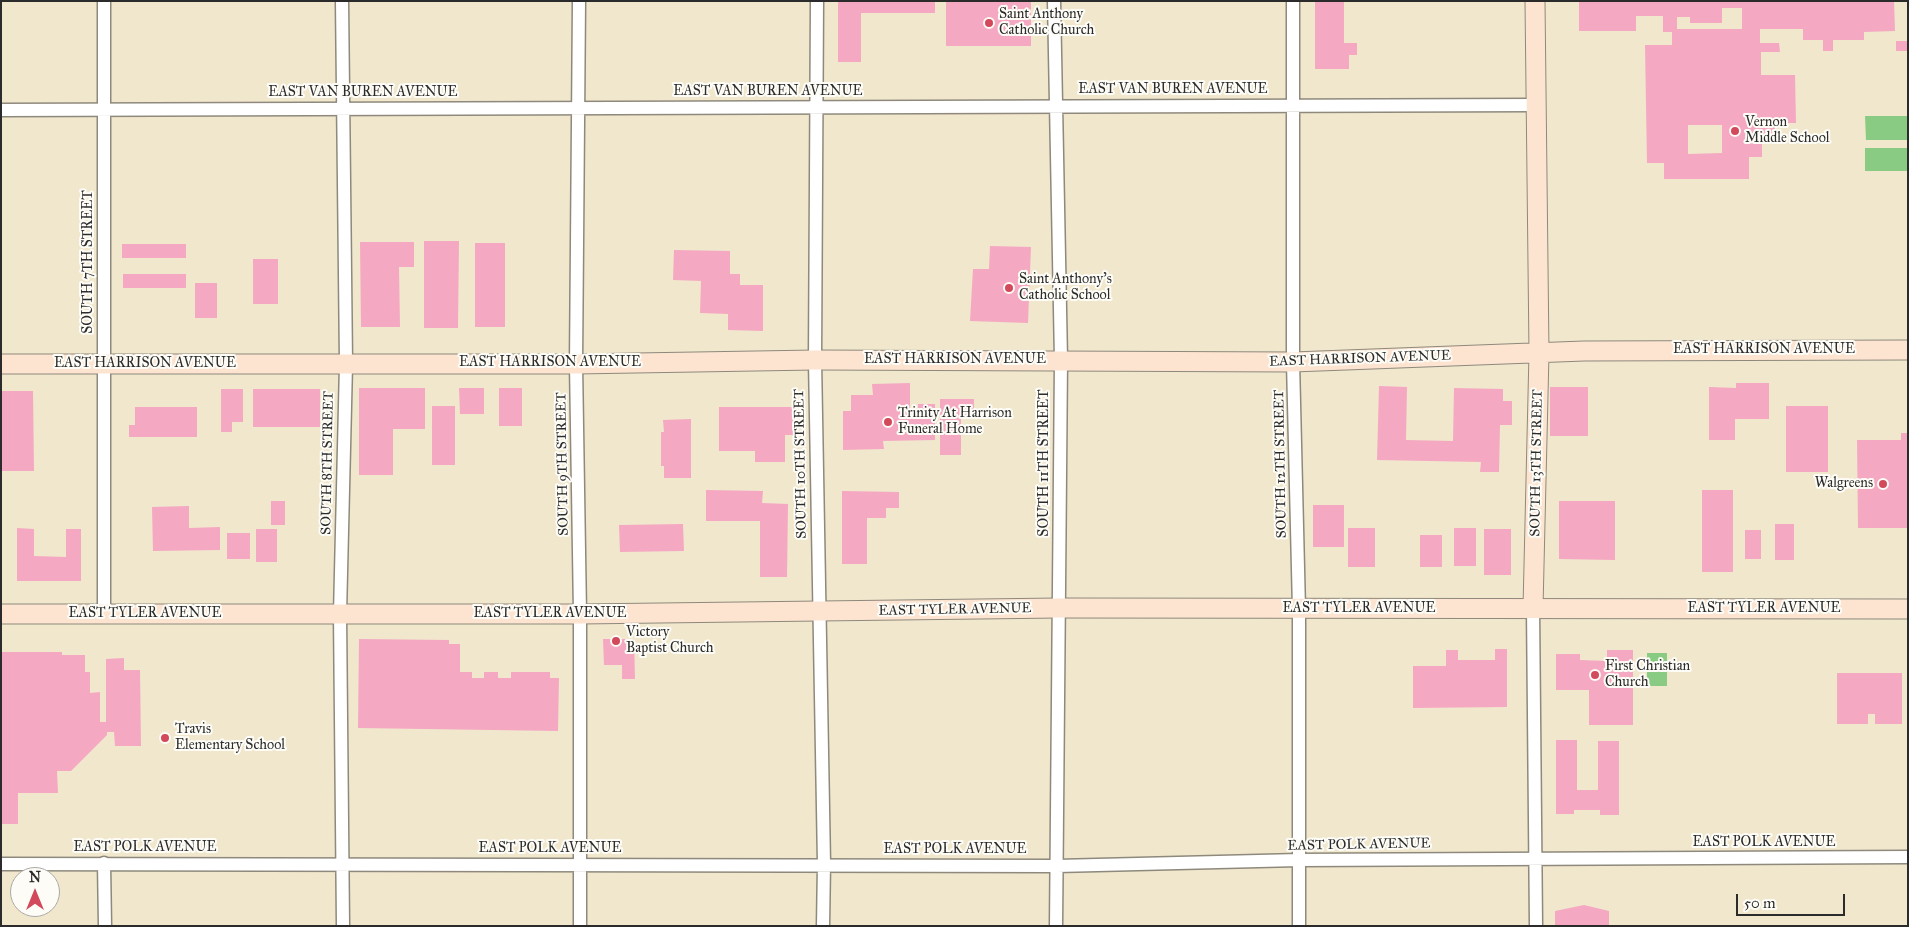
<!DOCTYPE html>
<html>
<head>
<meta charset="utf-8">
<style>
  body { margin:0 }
  #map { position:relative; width:1909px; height:927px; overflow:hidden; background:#f0e7cd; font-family:"IM FELL Great Primer",serif }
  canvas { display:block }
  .frame { position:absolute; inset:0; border:2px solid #2b2b2b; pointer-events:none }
  .north { position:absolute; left:10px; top:867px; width:50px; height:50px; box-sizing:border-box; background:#fdfcf7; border:1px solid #a9a8a5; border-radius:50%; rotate:0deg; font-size:14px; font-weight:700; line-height:20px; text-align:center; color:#2b2b2b }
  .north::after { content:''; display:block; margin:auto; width:18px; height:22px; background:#d1495b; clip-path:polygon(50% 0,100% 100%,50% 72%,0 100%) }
  .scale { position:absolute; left:1736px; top:894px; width:109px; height:22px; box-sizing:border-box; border:2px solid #2b2b2b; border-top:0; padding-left:6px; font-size:15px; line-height:18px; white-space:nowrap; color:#2b2b2b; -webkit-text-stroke:4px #fdfcf7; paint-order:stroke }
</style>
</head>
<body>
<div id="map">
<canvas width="1909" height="927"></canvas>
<div class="frame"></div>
<div class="north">N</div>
<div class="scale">50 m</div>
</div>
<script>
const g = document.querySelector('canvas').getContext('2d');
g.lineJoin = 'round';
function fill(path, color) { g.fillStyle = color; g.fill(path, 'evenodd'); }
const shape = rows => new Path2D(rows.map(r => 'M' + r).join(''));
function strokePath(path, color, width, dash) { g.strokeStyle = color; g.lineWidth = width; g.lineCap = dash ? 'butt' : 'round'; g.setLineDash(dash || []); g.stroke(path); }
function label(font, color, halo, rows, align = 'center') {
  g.font = font + ' "IM FELL Great Primer",serif'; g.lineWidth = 4; g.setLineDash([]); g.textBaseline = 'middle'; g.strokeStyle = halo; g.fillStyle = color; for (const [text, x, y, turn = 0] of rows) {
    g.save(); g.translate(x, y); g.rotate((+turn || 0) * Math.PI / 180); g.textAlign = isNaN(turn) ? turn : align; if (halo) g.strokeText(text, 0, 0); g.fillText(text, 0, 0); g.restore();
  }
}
fill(shape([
  [1865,116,1908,116,1908,140,1866,140],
  [1865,148,1908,148,1908,171,1865,171],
  [1647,653,1667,653,1667,686,1647,686]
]), '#8acb83');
fill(shape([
  [838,1,935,1,935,13,861,13,861,62,838,62],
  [946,1,1031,1,1031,46,946,46],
  [1315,1,1344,1,1344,43,1357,43,1357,55,1349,55,1349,69,1315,69],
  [1579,1,1894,1,1895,31,1864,32,1864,40,1833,40,1833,51,1823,51,1823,40,1803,40,1803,29,1760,29,1760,43,1779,43,1780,52,1761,52,1761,75,1795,75,1796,123,1775,123,1775,134,1762,134,1762,157,1749,157,1749,179,1664,179,1664,163,1647,163,1645,45,1672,45,1672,32,1663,32,1663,16,1636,16,1636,31,1579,31],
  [1722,8,1742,8,1742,29,1677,29,1677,17,1690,17,1690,23,1722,23],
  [1688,125,1722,125,1722,153,1688,154],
  [1896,41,1908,41,1908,51,1896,51],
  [424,241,459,241,458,328,424,328],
  [360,242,414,242,414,267,399,267,400,327,361,327],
  [475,243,505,243,505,327,475,327],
  [122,244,186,244,186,258,122,258],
  [990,246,1031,247,1028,323,970,321,973,269,989,269],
  [674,250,730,251,730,274,740,274,740,285,763,285,763,331,728,330,728,314,700,313,701,281,673,280],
  [253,259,278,259,278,304,253,304],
  [123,274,186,274,186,288,123,288],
  [195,283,217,283,217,318,195,318],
  [910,383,910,414,918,413,918,404,935,404,935,440,883,441,884,449,843,450,843,411,851,411,851,395,873,395,872,384],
  [1736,383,1769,383,1769,419,1735,419,1735,440,1709,440,1709,387,1736,388],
  [1379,386,1407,387,1406,440,1453,441,1454,388,1503,389,1503,401,1512,401,1512,425,1500,425,1499,472,1480,472,1481,462,1377,460],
  [1550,387,1588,387,1588,436,1550,436],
  [359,388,425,388,425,429,393,429,393,475,359,475],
  [459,388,484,388,484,414,460,414],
  [499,388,522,388,522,426,499,426],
  [221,389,243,389,243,422,232,422,232,432,221,432],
  [253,389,320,389,320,427,253,427],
  [1,391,33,391,34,471,1,471],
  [940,399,974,399,974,416,961,416,961,455,940,455],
  [432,406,455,406,455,465,432,465],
  [1786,406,1828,406,1828,472,1786,472],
  [135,407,197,407,197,437,129,437,129,425,135,425],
  [719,407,795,407,795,435,785,435,785,462,755,462,755,451,719,451],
  [691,419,691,478,664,478,664,466,661,466,661,432,664,432,663,420],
  [1901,433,1908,433,1908,528,1858,528,1857,440,1901,440],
  [706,490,763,491,762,503,788,504,787,577,760,577,760,521,706,521],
  [1702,490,1733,490,1733,572,1702,572],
  [842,491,899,492,899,508,886,508,886,518,867,518,867,564,842,564],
  [271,501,285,501,285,525,271,525],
  [1559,501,1615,501,1615,560,1559,559],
  [1313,505,1344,505,1344,547,1313,547],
  [189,506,189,528,220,527,220,550,153,551,152,507],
  [683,524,684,551,620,552,619,525],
  [1775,524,1794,524,1794,560,1775,560],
  [17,528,34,529,34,556,66,557,66,529,81,529,81,581,17,581],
  [1348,528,1375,528,1375,567,1348,567],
  [1454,528,1476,528,1476,566,1454,566],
  [256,529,277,529,277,562,256,562],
  [1484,529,1511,529,1511,575,1484,575],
  [1745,530,1761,530,1761,559,1745,559],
  [227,533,250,533,250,559,227,559],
  [1420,535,1442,535,1442,567,1420,567],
  [359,639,449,640,449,644,460,644,460,672,472,672,472,678,484,678,484,672,498,672,498,678,511,678,511,672,550,672,550,678,559,678,558,731,358,728],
  [603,639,634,639,635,679,622,679,622,665,604,665],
  [1495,649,1507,649,1507,707,1413,708,1413,666,1446,666,1446,650,1458,650,1458,660,1495,660],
  [1607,650,1633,650,1633,725,1589,725,1589,690,1556,690,1556,654,1580,654,1580,660,1607,661],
  [1,652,62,652,62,655,85,655,85,672,90,672,90,693,100,692,100,722,106,722,106,659,124,658,124,670,140,670,141,746,115,746,114,732,107,732,107,735,71,771,57,771,58,793,18,793,18,824,1,824],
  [1837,673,1902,673,1902,724,1875,724,1875,714,1868,714,1868,724,1837,724],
  [1556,740,1577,740,1577,790,1598,790,1598,741,1619,741,1619,815,1600,815,1600,810,1574,810,1574,814,1556,814],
  [1584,905,1609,911,1609,926,1555,926,1555,911]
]), '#f5a8c2');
const street = shape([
  [342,1,346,364,340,614,343,926],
  [579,1,576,364,580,614,580,926],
  [817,1,815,360,824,864,823,926],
  [1054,1,1061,360,1056,926],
  [1293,1,1293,362,1299,610,1299,926],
  [1,110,1535,105],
  [1533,608,1536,926],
  [104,614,104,1],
  [104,863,105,926],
  [1,864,1057,866,1299,860,1908,857]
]);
const secondary = shape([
  [1,364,576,364,815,360,1293,362,1584,351,1908,350],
  [1533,608,1539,353,1535,1],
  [1,614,580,614,1059,608,1908,609]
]);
strokePath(street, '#8e897c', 15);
strokePath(secondary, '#8e897c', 21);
strokePath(street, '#fff', 12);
strokePath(secondary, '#fde4d0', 19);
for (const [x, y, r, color] of [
  [989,23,5,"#d1495b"],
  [1735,131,5,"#d1495b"],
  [1009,288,5,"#d1495b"],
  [888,422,5,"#d1495b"],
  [1883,484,5,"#d1495b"],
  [616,641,5,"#d1495b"],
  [1595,675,5,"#d1495b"],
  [165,738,5,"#d1495b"]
]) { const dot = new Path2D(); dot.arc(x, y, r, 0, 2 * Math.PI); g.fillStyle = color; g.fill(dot); strokePath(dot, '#fdfcf7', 2); }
label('14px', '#2b2b2b', '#fdfcf7', [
  ["Saint Anthony",999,15],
  ["Catholic Church",999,31],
  ["Vernon",1745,123],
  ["Middle School",1745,139],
  ["Saint Anthony's",1019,280],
  ["Catholic School",1019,296],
  ["Trinity At Harrison",898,414],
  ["Funeral Home",898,430],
  ["Walgreens",1873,484,"right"],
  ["Victory",626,633],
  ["Baptist Church",626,649],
  ["First Christian",1605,667],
  ["Church",1605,683],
  ["Travis",175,730],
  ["Elementary School",175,746]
], 'left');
label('14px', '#2b2b2b', '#fdfcf7', [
  ["EAST VAN BUREN AVENUE",1173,90],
  ["EAST VAN BUREN AVENUE",768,92],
  ["EAST VAN BUREN AVENUE",363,93],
  ["SOUTH 7TH STREET",89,262,-90],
  ["EAST HARRISON AVENUE",1764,350],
  ["EAST HARRISON AVENUE",1360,359,-2],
  ["EAST HARRISON AVENUE",955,360],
  ["EAST HARRISON AVENUE",550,363],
  ["EAST HARRISON AVENUE",145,364],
  ["SOUTH 8TH STREET",328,463,-89],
  ["SOUTH 11TH STREET",1045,463,-90],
  ["SOUTH 13TH STREET",1537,463,-89],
  ["SOUTH 9TH STREET",563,464,-91],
  ["SOUTH 10TH STREET",801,464,-91],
  ["SOUTH 12TH STREET",1281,464,-91],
  ["EAST TYLER AVENUE",1359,609],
  ["EAST TYLER AVENUE",1764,609],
  ["EAST TYLER AVENUE",955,610,-1],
  ["EAST TYLER AVENUE",145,614],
  ["EAST TYLER AVENUE",550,614],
  ["EAST POLK AVENUE",1764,843],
  ["EAST POLK AVENUE",1359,845,-1],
  ["EAST POLK AVENUE",145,848],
  ["EAST POLK AVENUE",550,849],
  ["EAST POLK AVENUE",955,850]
]);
</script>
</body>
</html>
